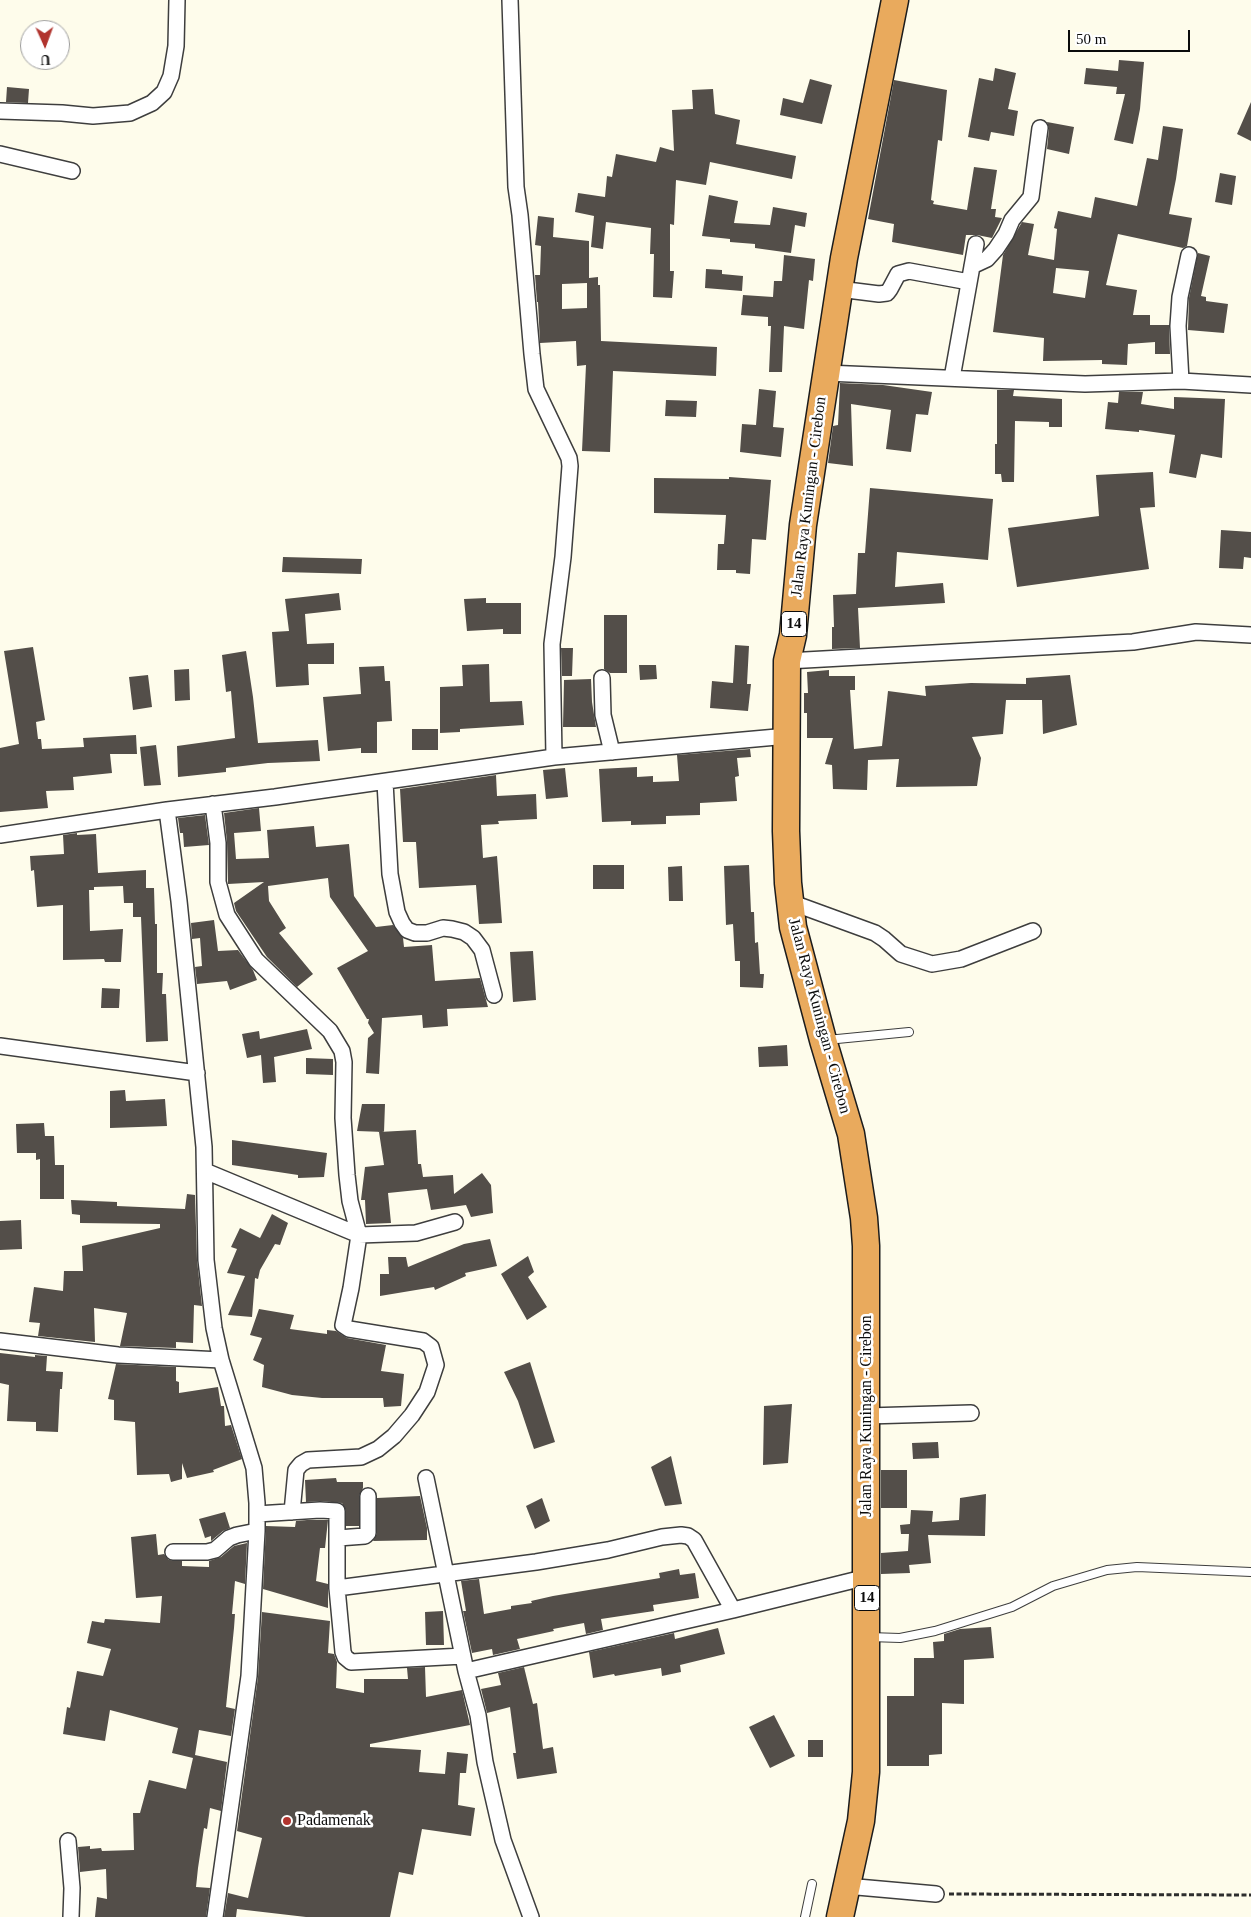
<!DOCTYPE html>
<html>
<head>
<meta charset="utf-8">
<style>
  body { margin:0 }
  #map { position:relative; width:1251px; height:1917px; overflow:hidden; background:#fefceb; font-family:"Times New Roman",serif }
  canvas { display:block }
  .north { position:absolute; left:20px; top:20px; width:50px; height:50px; box-sizing:border-box; background:#fff; border:1px solid #9d9d9d; border-radius:50%; rotate:178deg; font-size:14px; font-weight:700; line-height:20px; text-align:center; color:#0b0b0b }
  .north::after { content:''; display:block; margin:auto; width:18px; height:22px; background:#b1342e; clip-path:polygon(50% 0,100% 100%,50% 72%,0 100%) }
  .scale { position:absolute; left:1068px; top:30px; width:122px; height:22px; box-sizing:border-box; border:2px solid #0b0b0b; border-top:0; padding-left:6px; font-size:15px; line-height:18px; white-space:nowrap; color:#0b0b0b; -webkit-text-stroke:4px #fff; paint-order:stroke }
</style>
</head>
<body>
<div id="map">
<canvas width="1251" height="1917"></canvas>
<div class="north">U</div>
<div class="scale">50 m</div>
</div>
<script>
const g = document.querySelector('canvas').getContext('2d');
g.lineJoin = 'round';
function fill(path, color) { g.fillStyle = color; g.fill(path, 'evenodd'); }
const shape = rows => new Path2D(rows.map(r => 'M' + r).join(''));
function strokePath(path, color, width, dash) { g.strokeStyle = color; g.lineWidth = width; g.lineCap = dash ? 'butt' : 'round'; g.setLineDash(dash || []); g.stroke(path); }
function label(font, color, halo, rows, align = 'center') {
  g.font = font + ' "Times New Roman",serif'; g.lineWidth = 5; g.setLineDash([]); g.textBaseline = 'middle'; g.strokeStyle = halo; g.fillStyle = color; for (const [text, x, y, turn = 0] of rows) {
    g.save(); g.translate(x, y); g.rotate((+turn || 0) * Math.PI / 180); g.textAlign = isNaN(turn) ? turn : align; if (halo) g.strokeText(text, 0, 0); g.fillText(text, 0, 0); g.restore();
  }
}
fill(shape([
  [1119,60,1144,62,1140,109,1133,144,1114,140,1125,94,1116,94,1117,87,1084,84,1086,68,1118,71],
  [995,68,1016,73,1008,109,1018,111,1014,136,991,132,989,141,968,137,979,78,993,81],
  [810,79,832,85,822,124,780,115,783,98,803,103],
  [894,80,947,90,942,141,938,140,931,200,934,201,933,204,967,210,974,167,997,170,991,209,996,209,995,217,1002,218,992,238,977,235,966,235,963,255,892,242,894,224,868,219],
  [7,87,29,89,28,103,6,102],
  [713,89,715,114,740,120,736,144,796,156,792,179,710,162,706,185,676,180,674,225,670,224,670,271,674,271,672,298,653,297,654,254,650,254,651,228,606,222,603,249,591,247,594,216,575,212,578,193,605,197,607,176,612,177,616,154,656,162,660,147,674,151,672,110,693,109,692,90],
  [1251,102,1251,141,1237,134],
  [1047,122,1074,127,1069,154,1047,149,1049,129],
  [1163,126,1183,129,1176,179,1169,214,1192,218,1187,246,1183,248,1118,234,1106,285,1137,290,1133,315,1150,315,1150,325,1169,325,1170,354,1155,354,1155,342,1128,344,1127,365,1102,364,1102,360,1043,361,1044,338,993,332,1003,255,1022,222,1034,224,1028,255,1054,260,1057,229,1054,228,1058,211,1091,218,1095,197,1137,206,1147,158,1158,160],
  [1056,268,1089,271,1085,298,1053,293],
  [1220,173,1236,176,1232,205,1215,202],
  [709,195,738,201,734,223,770,225,773,207,807,213,805,227,795,225,791,253,755,248,755,244,730,242,730,239,702,236],
  [538,216,554,218,553,237,589,241,589,278,598,277,598,285,600,285,601,341,717,347,716,376,613,371,610,452,582,451,586,365,577,366,576,341,540,343,538,302,537,302,535,275,540,275,541,246,535,245],
  [587,283,587,308,562,309,562,284],
  [1198,253,1210,256,1201,296,1206,297,1206,301,1228,304,1224,333,1188,330,1189,298],
  [784,255,815,259,813,281,809,280,804,329,784,326,782,372,769,372,771,326,768,326,768,317,741,315,743,295,773,297,774,281,782,281],
  [706,269,722,270,722,274,743,276,742,291,705,288],
  [840,383,883,385,932,392,928,415,916,414,911,452,886,449,891,410,851,404,853,466,828,463,833,426,838,425],
  [759,389,776,391,773,427,784,428,781,457,740,452,742,424,756,425],
  [997,390,1014,390,1013,396,1062,399,1062,427,1049,427,1049,422,1015,421,1014,482,1002,482,1001,474,995,474,995,444,997,444],
  [1119,392,1143,392,1141,404,1174,409,1174,397,1225,399,1222,458,1201,454,1196,478,1169,473,1175,435,1139,430,1139,432,1105,429,1108,402,1118,403],
  [666,400,697,401,696,417,665,416],
  [1153,472,1155,507,1140,508,1149,569,1017,587,1008,528,1099,516,1096,475],
  [729,477,771,480,766,540,752,539,750,574,736,573,736,570,717,570,718,544,724,544,726,515,654,513,654,478,729,479],
  [870,488,993,499,988,560,897,552,895,587,943,583,945,603,858,608,860,648,832,649,832,627,834,627,833,595,856,594,858,553,865,553],
  [1221,530,1251,532,1251,558,1244,557,1243,569,1219,568],
  [283,557,362,559,361,574,282,572],
  [339,593,341,610,305,614,307,644,334,643,334,664,308,664,309,685,276,687,272,632,289,631,285,599],
  [486,598,486,603,521,603,521,634,503,634,503,629,467,631,464,599],
  [604,615,627,615,627,673,610,673,604,669],
  [735,645,749,646,747,684,751,684,748,711,710,708,712,681,733,683],
  [33,647,45,720,36,722,38,739,41,739,42,749,84,747,83,738,136,735,137,754,110,754,112,773,73,777,74,790,46,791,48,808,0,812,0,748,19,744,4,651],
  [561,648,573,648,572,676,562,676],
  [246,651,253,697,258,743,318,740,320,761,268,763,226,768,226,772,178,777,177,746,235,738,231,691,226,692,222,655],
  [489,664,490,702,522,701,524,725,460,729,460,732,440,733,440,687,463,686,462,665],
  [639,665,656,665,657,679,640,680],
  [384,666,385,681,390,681,392,721,377,722,377,753,361,753,361,748,328,751,323,697,361,694,359,667],
  [189,669,190,700,175,701,174,670],
  [829,670,829,676,855,676,855,690,850,690,854,749,882,746,888,691,926,696,925,686,971,683,1026,684,1026,678,1070,675,1077,725,1043,734,1042,700,1006,700,1003,734,972,737,981,758,977,786,896,787,899,759,868,760,867,790,833,789,832,765,825,764,833,738,807,738,807,713,804,713,804,693,808,693,807,672],
  [148,675,152,707,133,710,129,677],
  [591,679,592,702,596,727,563,727,564,680],
  [412,729,438,729,438,750,412,750],
  [156,745,161,785,144,786,140,747],
  [750,749,751,757,737,758,739,776,735,777,737,801,700,803,700,815,666,816,666,824,631,825,631,821,602,822,599,769,637,767,637,777,653,776,653,782,679,781,677,755],
  [565,768,568,797,546,799,543,770],
  [496,775,497,796,536,794,537,819,498,821,499,824,481,825,483,858,497,856,502,923,479,924,476,885,419,888,416,842,403,842,400,789],
  [259,808,261,831,234,833,236,859,269,858,267,830,314,826,316,847,349,844,354,896,376,927,393,925,403,938,404,947,432,945,435,981,480,978,488,1007,447,1009,448,1026,423,1028,422,1015,382,1018,379,1074,366,1073,368,1038,374,1033,368,1023,369,1019,367,1019,337,968,368,951,330,897,328,878,268,886,269,901,286,928,279,933,313,974,297,987,267,957,236,911,234,903,264,882,228,884,227,842,224,813],
  [205,815,209,845,184,847,183,833,180,833,178,818],
  [77,833,77,835,96,834,98,873,146,870,146,888,154,888,155,924,157,924,157,973,163,973,162,994,166,994,168,1041,146,1042,141,917,133,917,133,903,124,903,123,886,94,887,94,890,89,890,90,931,123,929,121,962,105,962,104,959,63,960,63,905,37,907,34,870,31,871,30,856,64,854,63,835],
  [593,865,624,865,624,889,593,889],
  [749,865,751,912,754,912,755,943,758,942,760,974,764,974,763,988,740,987,740,961,735,961,733,924,726,925,724,866],
  [682,866,683,901,669,901,668,867],
  [214,920,218,951,238,950,253,970,257,980,230,990,227,981,197,984,195,967,202,966,200,938,192,939,191,923],
  [533,951,536,1000,513,1002,510,952],
  [102,988,120,989,119,1008,101,1008],
  [307,1029,312,1049,274,1057,276,1082,263,1083,261,1055,247,1058,242,1034,259,1031,260,1039],
  [787,1045,788,1066,759,1067,758,1047],
  [306,1058,333,1059,333,1075,306,1074],
  [125,1090,126,1101,165,1099,167,1126,110,1128,110,1091],
  [362,1104,385,1104,384,1132,357,1131],
  [44,1123,45,1136,54,1136,55,1165,64,1165,64,1199,40,1199,40,1159,36,1160,36,1153,17,1153,16,1124],
  [416,1130,418,1164,421,1164,423,1177,453,1175,454,1194,482,1173,491,1185,493,1213,471,1217,466,1205,431,1210,427,1189,388,1193,391,1223,366,1224,365,1200,361,1200,365,1167,384,1165,379,1132],
  [232,1140,327,1153,324,1177,298,1178,298,1175,232,1165],
  [187,1194,195,1195,197,1260,202,1306,194,1305,193,1343,176,1342,176,1348,120,1346,127,1313,94,1308,95,1342,38,1336,40,1323,29,1322,34,1287,63,1291,64,1271,83,1271,82,1246,160,1228,160,1224,80,1223,80,1215,72,1214,71,1200,117,1202,117,1206,185,1209],
  [272,1214,288,1223,280,1245,275,1244,260,1270,258,1279,255,1278,252,1317,228,1315,245,1276,227,1273,237,1249,231,1247,240,1228,260,1238],
  [21,1220,22,1249,0,1250,0,1221],
  [490,1239,497,1266,465,1273,466,1276,435,1290,434,1287,380,1296,380,1274,389,1274,388,1257,406,1257,408,1267,464,1244],
  [528,1256,534,1272,528,1277,547,1307,527,1320,501,1274],
  [259,1309,294,1315,290,1329,327,1334,327,1330,336,1331,347,1338,386,1345,381,1371,404,1374,401,1406,384,1407,383,1398,322,1398,292,1395,262,1387,264,1365,253,1360,262,1338,250,1335],
  [0,1353,35,1357,35,1355,47,1356,46,1371,63,1372,62,1389,60,1389,58,1432,36,1431,36,1422,7,1421,9,1385,0,1383],
  [530,1362,555,1442,534,1449,518,1401,504,1372],
  [116,1364,176,1367,176,1381,179,1382,179,1393,218,1387,221,1406,224,1406,225,1426,231,1425,242,1459,213,1470,214,1472,187,1478,182,1463,182,1479,171,1482,169,1474,137,1475,135,1422,114,1420,114,1400,108,1399],
  [792,1404,788,1463,763,1465,764,1406],
  [938,1442,939,1458,913,1459,912,1443],
  [671,1456,682,1504,665,1506,651,1467],
  [881,1470,907,1470,907,1508,881,1508],
  [336,1478,337,1482,363,1482,363,1488,359,1496,359,1526,346,1526,346,1511,342,1503,321,1501,306,1502,305,1480],
  [986,1494,985,1536,928,1535,931,1563,909,1565,910,1573,881,1574,881,1553,908,1551,909,1534,901,1534,900,1525,910,1524,911,1510,933,1511,932,1522,959,1520,960,1498],
  [420,1496,427,1528,427,1540,373,1541,377,1533,377,1498],
  [542,1498,550,1521,535,1529,526,1506],
  [225,1512,230,1528,223,1531,211,1541,211,1536,205,1538,199,1519],
  [307,1520,328,1520,325,1548,320,1548,316,1581,328,1584,328,1608,263,1589,266,1526,295,1527,296,1521],
  [156,1534,158,1555,164,1554,169,1560,182,1561,182,1566,209,1567,209,1561,221,1557,234,1546,247,1543,245,1584,235,1581,232,1614,235,1614,234,1628,226,1707,235,1709,231,1736,199,1730,195,1755,227,1762,221,1811,210,1808,207,1829,204,1828,198,1868,196,1887,210,1888,206,1917,95,1917,97,1897,107,1899,106,1869,80,1872,78,1847,90,1846,90,1849,101,1848,102,1851,134,1850,133,1813,140,1813,149,1780,186,1789,193,1758,172,1753,178,1728,110,1710,105,1741,63,1734,67,1707,70,1708,77,1671,103,1676,111,1649,87,1643,92,1621,104,1623,105,1619,160,1623,162,1596,136,1598,131,1537],
  [679,1569,680,1575,695,1573,699,1598,653,1605,654,1611,601,1619,603,1630,586,1634,584,1623,553,1629,554,1631,517,1639,520,1649,493,1655,492,1649,472,1653,463,1611,466,1611,461,1581,479,1579,484,1614,511,1609,511,1606,532,1603,531,1601,553,1596,660,1578,659,1573],
  [443,1611,444,1645,426,1645,425,1612],
  [262,1612,330,1621,328,1653,334,1654,337,1662,336,1688,364,1693,364,1679,408,1679,407,1668,425,1667,426,1697,462,1690,470,1725,370,1744,370,1747,421,1750,419,1772,445,1774,447,1752,468,1754,466,1773,460,1773,458,1805,475,1808,471,1836,422,1829,413,1875,399,1872,390,1917,306,1917,237,1909,236,1917,224,1917,228,1893,248,1898,262,1838,237,1831,258,1677],
  [991,1627,994,1658,964,1660,964,1704,942,1703,942,1754,929,1755,929,1766,887,1766,887,1696,914,1696,914,1658,934,1658,933,1642,944,1641,944,1634,960,1629],
  [718,1628,725,1654,680,1665,681,1672,662,1676,661,1668,615,1676,614,1674,593,1678,589,1652,674,1633,675,1639],
  [524,1667,533,1704,537,1703,543,1749,553,1747,557,1773,517,1779,513,1753,516,1753,510,1707,487,1713,481,1689,501,1685,498,1673],
  [774,1715,795,1756,770,1768,749,1727],
  [808,1740,823,1740,823,1757,808,1757]
]), '#534e49');
const lane = shape([
  [827,1040,909,1032],
  [869,1637,900,1638,935,1631,1012,1607,1053,1586,1107,1570,1137,1567,1251,1572],
  [805,1917,812,1884]
]);
const street = shape([
  [510,0,516,187,520,215,532,354,536,389,569,458,570,466,563,557,552,644,554,757],
  [0,111,62,113,93,116,130,113,152,103,164,92,171,76,176,46,177,0],
  [0,154,72,171],
  [972,266,987,259,996,249,1006,234,1012,220,1031,197,1040,128],
  [839,289,879,294,887,293,890,289,898,274,909,271,969,282],
  [826,373,1085,384,1181,381,1251,385],
  [952,378,976,244],
  [1181,381,1178,326,1180,297,1189,255],
  [787,661,1133,642,1196,632,1251,635],
  [602,678,603,715,612,752],
  [385,782,390,874,397,912,402,923,407,930,415,933,427,933,443,928,452,929,464,932,473,938,482,950,494,995],
  [213,804,218,843,218,882,227,915,256,960,330,1031,342,1051,344,1062,343,1118,347,1175,350,1201,359,1235,351,1288,343,1325,349,1329,423,1341,431,1347,436,1365,427,1392,412,1415,394,1436,378,1449,361,1457,308,1460,301,1464,296,1470,292,1512],
  [167,810,179,901,204,1147,206,1260,214,1328,221,1360,254,1468,257,1503,257,1531,249,1676,215,1917],
  [0,835,167,810,275,797,554,757,788,736],
  [790,902,875,933,884,939,901,954,932,964,961,959,1033,931],
  [0,1046,197,1073],
  [205,1171,359,1235,416,1233,455,1222],
  [0,1341,118,1355,221,1360],
  [867,1416,971,1413],
  [426,1478,466,1671,478,1715,485,1762,503,1840,531,1917],
  [257,1514,320,1510,337,1511,337,1588,536,1562,608,1550,662,1537,681,1535,688,1536,694,1540,733,1610,867,1577],
  [338,1538,365,1536,368,1533,368,1496],
  [173,1552,207,1552,215,1550,229,1538,237,1535,257,1531],
  [337,1588,343,1652,345,1657,351,1662,463,1656],
  [466,1671,733,1610],
  [68,1841,72,1888,71,1917],
  [846,1886,936,1894]
]);
const highway = shape([
  [840,1917,861,1821,866,1772,866,1246,864,1218,851,1134,823,1040,793,927,788,883,786,831,787,661,793,635,803,525,844,258,895,0]
]);
strokePath(lane, '#3e3e3e', 10);
strokePath(street, '#3e3e3e', 18);
strokePath(highway, '#1c1c1c', 29);
strokePath(shape([
  [949,1894,1251,1895]
]), '#2d2d2d', 3, [5, 2.5]);
strokePath(lane, '#fff', 8);
strokePath(street, '#fff', 15);
strokePath(highway, '#e9aa5d', 26);
for (const [x, y, r, color] of [
  [287,1821,5,"#b1342e"]
]) { const dot = new Path2D(); dot.arc(x, y, r, 0, 2 * Math.PI); g.fillStyle = color; g.fill(dot); strokePath(dot, '#fff', 2); }
for (const [x, y, w] of [
  [794,624,25],
  [867,1598,25]
]) { const box = new Path2D(); box.roundRect(x - w / 2, y - 12.5, w, 25, 4); g.fillStyle = '#fff'; g.fill(box); strokePath(box, '#0b0b0b', 1); }
label('bold 15px', '#0b0b0b', null, [
  ["14",794,624],
  ["14",867,1598]
]);
label('16px', '#0b0b0b', '#fff', [
  ["Jalan Raya Kuningan - Cirebon",809,497,-83],
  ["Jalan Raya Kuningan - Cirebon",819,1016,75],
  ["Jalan Raya Kuningan - Cirebon",867,1416,-90]
]);
label('16px', '#0b0b0b', '#fff', [
  ["Padamenak",297,1821]
], 'left');
</script>
</body>
</html>
